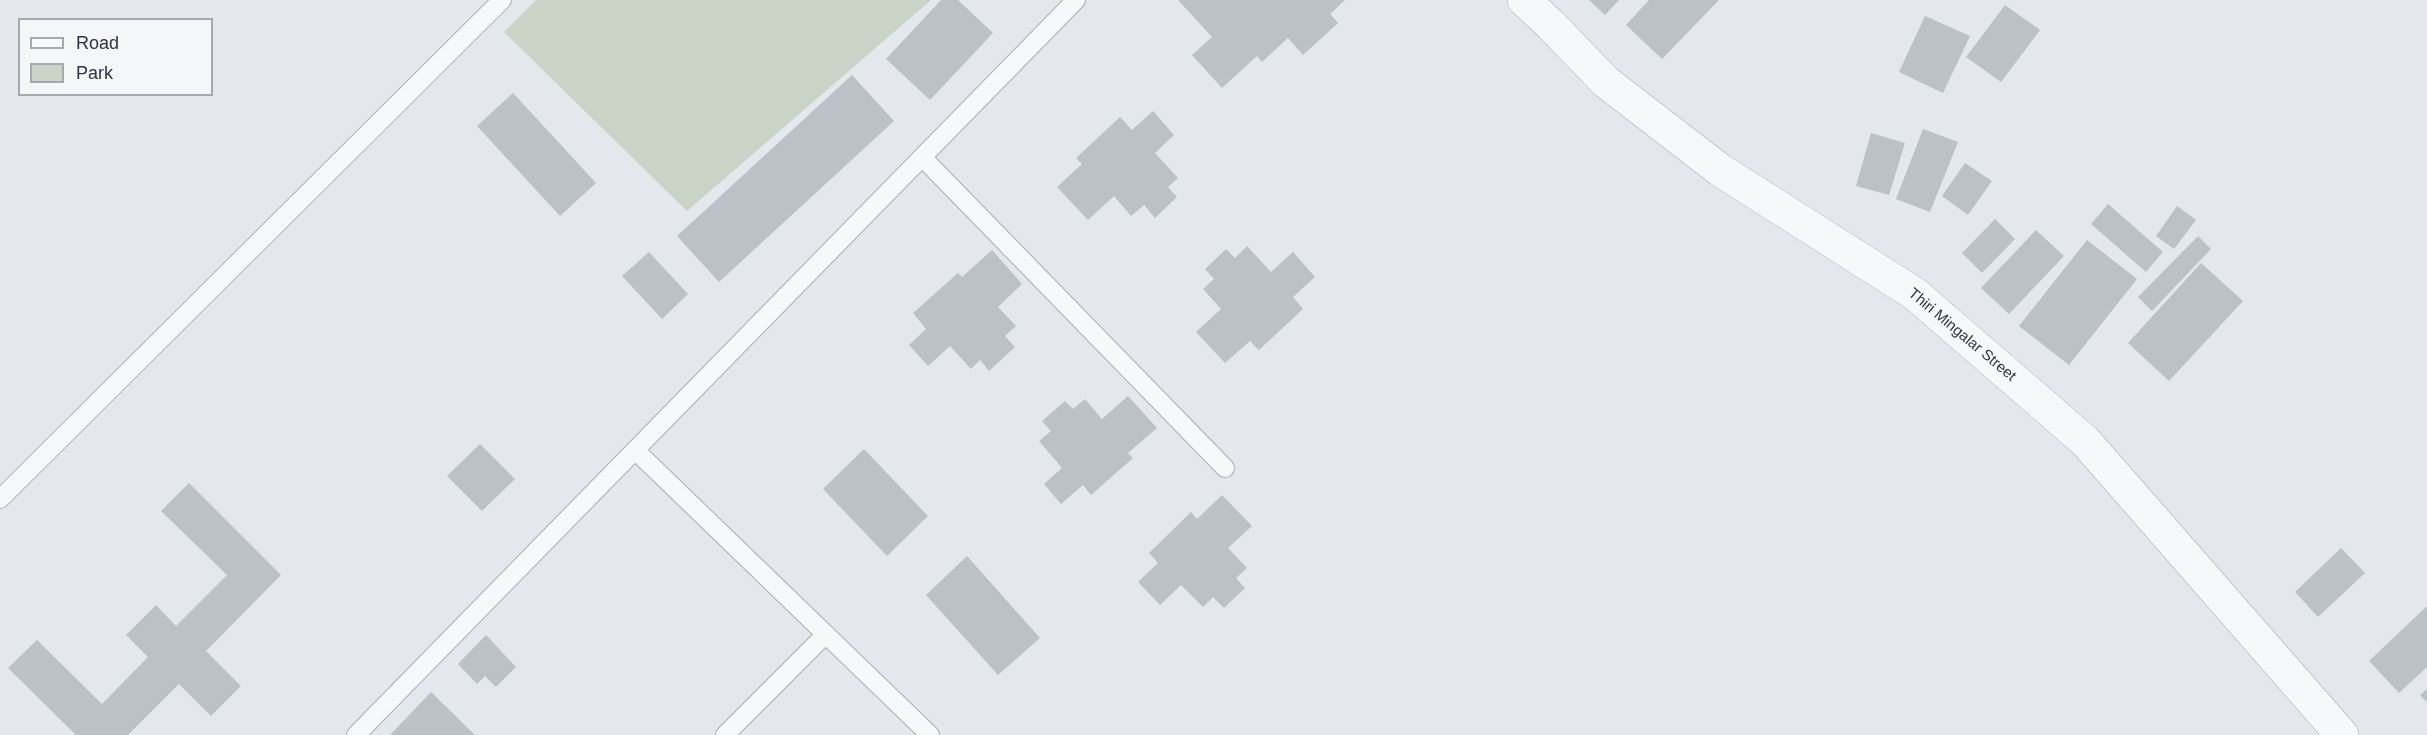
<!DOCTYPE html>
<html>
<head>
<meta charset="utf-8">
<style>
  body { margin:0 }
  #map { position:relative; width:2427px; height:735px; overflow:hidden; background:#e4e7eb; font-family:Arial,sans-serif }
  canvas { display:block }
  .legend { position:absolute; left:18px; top:18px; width:195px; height:78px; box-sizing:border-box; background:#f4f6f8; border:2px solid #a4a8af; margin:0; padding:8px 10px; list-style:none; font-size:18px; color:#2d3442 }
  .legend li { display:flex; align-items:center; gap:12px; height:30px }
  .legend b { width:30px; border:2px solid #a4a8af }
</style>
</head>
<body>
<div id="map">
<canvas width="2427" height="735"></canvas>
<ul class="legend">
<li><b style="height:8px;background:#f7f8f9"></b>Road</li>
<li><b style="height:16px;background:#c9d4c6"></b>Park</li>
</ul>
</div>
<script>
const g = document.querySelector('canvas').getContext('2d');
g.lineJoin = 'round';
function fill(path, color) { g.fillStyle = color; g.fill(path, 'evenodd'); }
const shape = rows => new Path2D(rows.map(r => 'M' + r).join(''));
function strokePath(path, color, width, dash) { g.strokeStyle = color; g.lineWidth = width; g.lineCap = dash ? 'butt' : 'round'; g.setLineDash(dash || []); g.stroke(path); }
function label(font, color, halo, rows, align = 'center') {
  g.font = font + ' Arial,sans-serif'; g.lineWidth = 4.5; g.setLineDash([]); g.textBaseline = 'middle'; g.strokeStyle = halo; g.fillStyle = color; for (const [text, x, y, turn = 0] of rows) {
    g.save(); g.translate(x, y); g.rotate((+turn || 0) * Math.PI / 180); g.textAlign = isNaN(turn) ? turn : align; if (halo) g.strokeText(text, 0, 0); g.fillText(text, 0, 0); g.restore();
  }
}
fill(shape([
  [536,0,931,0,687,211,504,32]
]), '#c9d4c6');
fill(shape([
  [941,0,958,0,993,33,930,100,886,59],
  [1178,0,1345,0,1330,14,1338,23,1303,55,1288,38,1262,62,1257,56,1222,88,1192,55,1212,37],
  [1589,0,1619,0,1605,15],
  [1649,0,1719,0,1662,59,1626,25],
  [2005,5,2040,30,2001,82,1966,57],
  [1925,16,1970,36,1943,93,1899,72],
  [852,75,894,121,719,282,677,236],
  [513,93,596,183,560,216,477,126],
  [1153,111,1174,135,1155,153,1178,178,1168,187,1177,197,1155,218,1144,205,1131,216,1114,196,1088,220,1057,187,1082,164,1076,158,1120,117,1132,130],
  [1923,129,1958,142,1930,212,1896,199],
  [1871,133,1905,143,1889,195,1856,186],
  [1965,163,1992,181,1968,215,1942,196],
  [2108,204,2163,252,2146,272,2091,224],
  [2177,206,2196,220,2174,249,2156,236],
  [1995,219,2015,239,1982,273,1962,253],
  [2036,230,2064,256,2009,314,1981,288],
  [2198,236,2211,249,2152,311,2138,297],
  [2087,240,2137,279,2069,365,2019,326],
  [1247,246,1271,272,1293,252,1315,277,1293,297,1303,309,1259,350,1250,341,1225,363,1196,332,1221,309,1203,289,1214,279,1205,269,1226,249,1235,258],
  [992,250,1022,284,998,307,1016,326,1005,336,1015,347,989,371,980,360,971,369,950,346,928,366,909,345,926,329,913,313,958,273,962,277],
  [649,252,688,294,662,319,622,276],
  [2201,263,2243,301,2169,381,2128,343],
  [1128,396,1157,428,1128,453,1133,458,1091,495,1083,485,1061,504,1044,484,1062,468,1039,441,1051,431,1042,421,1065,401,1073,409,1085,399,1102,419],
  [480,444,515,479,482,511,447,476],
  [864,449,928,516,887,556,823,489],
  [189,483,281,575,206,651,241,686,211,716,179,684,128,735,76,735,8,668,37,640,102,704,148,657,126,635,156,605,176,626,227,575,161,511],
  [1222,495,1252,526,1228,548,1247,568,1236,578,1245,588,1224,608,1213,597,1203,607,1181,585,1160,605,1138,582,1158,563,1149,553,1191,512,1197,519],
  [2341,548,2365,573,2318,617,2295,592],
  [967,556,1040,638,998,675,926,595],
  [2427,606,2427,667,2399,693,2369,661],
  [486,635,516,667,496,687,485,676,477,684,458,664],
  [2427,689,2427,702,2420,695],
  [431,692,475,735,390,735]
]), '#bcc0c7');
const lane = shape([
  [922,157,1225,468],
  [635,450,930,735],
  [0,499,502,0],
  [356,735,1076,0],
  [725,735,826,634]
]);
const street = shape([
  [1524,0,1551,25,1606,82,1720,170,1915,294,2085,441,2342,735]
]);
strokePath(lane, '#a9aeb5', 20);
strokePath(street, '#a9aeb5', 34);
strokePath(lane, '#f7f8f9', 18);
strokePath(street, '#f7f8f9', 33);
label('15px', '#2d3442', '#f4f6f8', [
  ["Thiri Mingalar Street",1962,335,40]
]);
</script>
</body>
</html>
